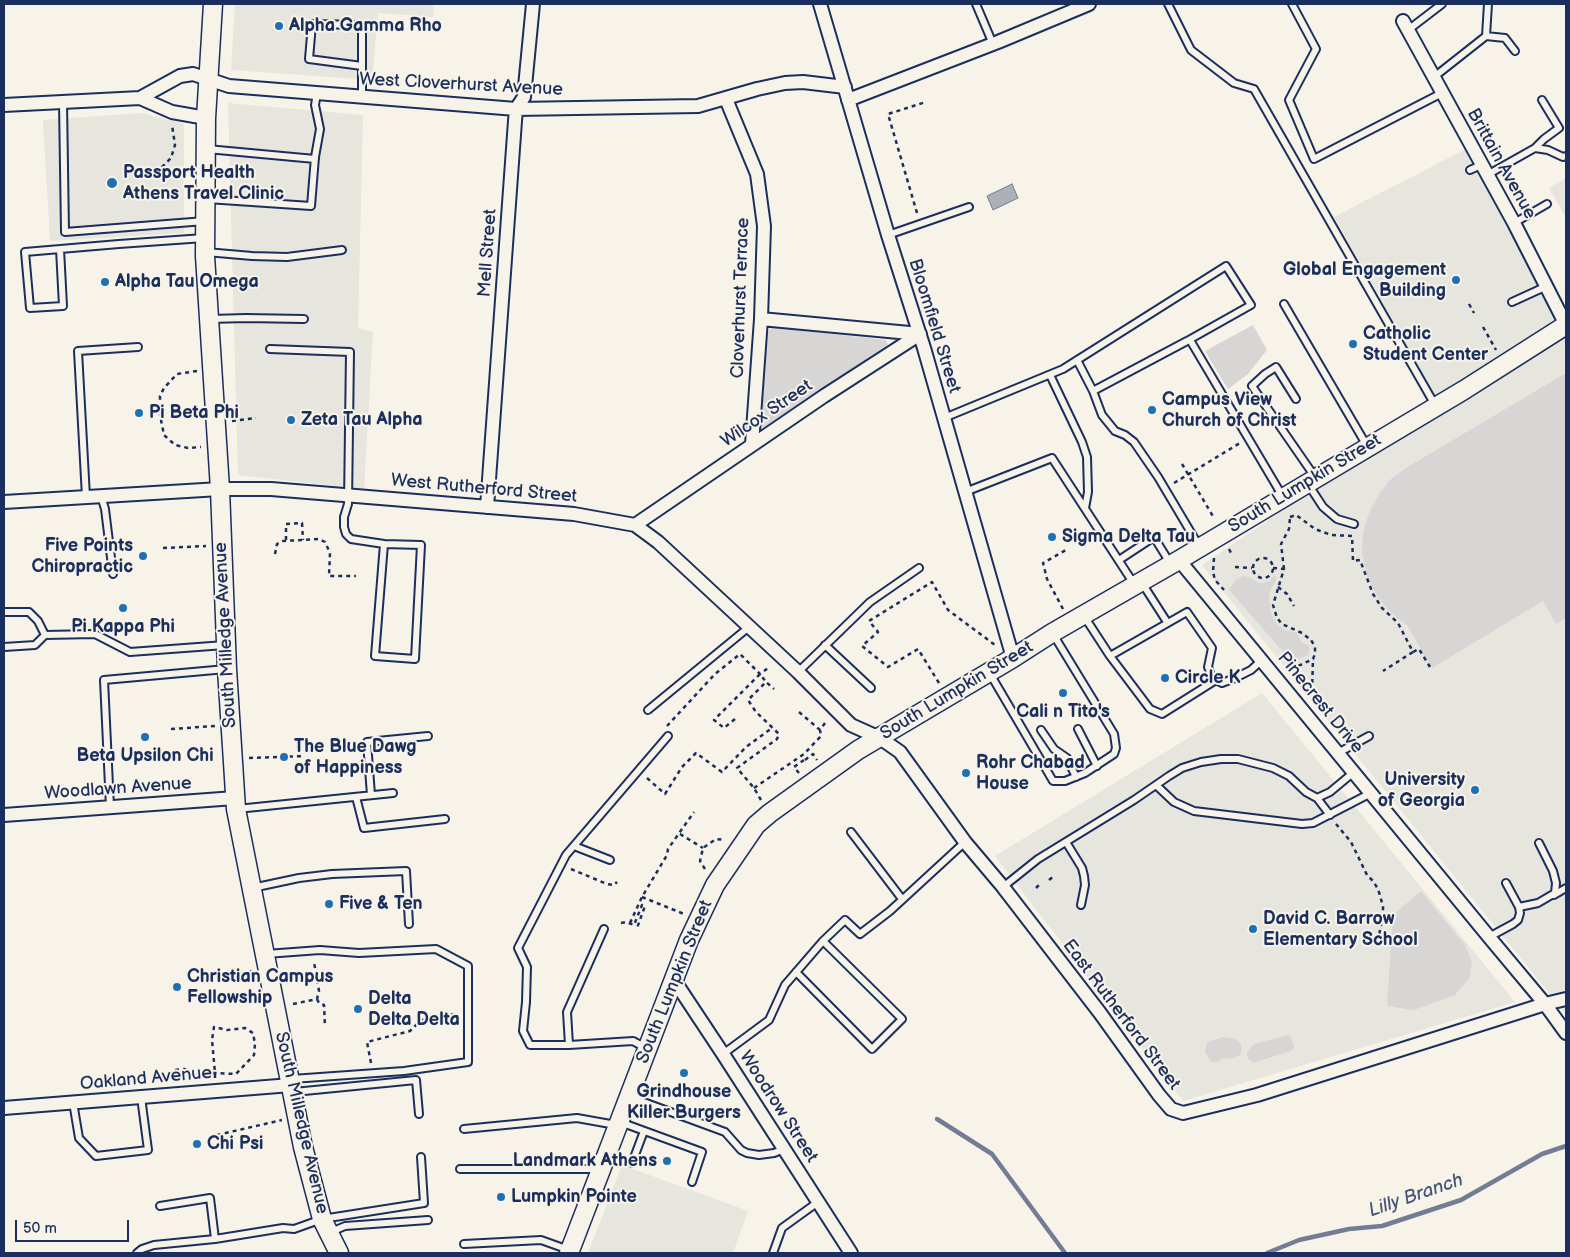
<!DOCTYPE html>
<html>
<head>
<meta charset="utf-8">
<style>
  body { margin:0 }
  #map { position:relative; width:1570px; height:1257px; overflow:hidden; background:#f7f3e8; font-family:"Balsamiq Sans",sans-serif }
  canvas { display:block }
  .frame { position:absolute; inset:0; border:5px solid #1b2f5e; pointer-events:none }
  .scale { position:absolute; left:15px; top:1220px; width:114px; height:22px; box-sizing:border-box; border:2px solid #1b2f5e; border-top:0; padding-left:6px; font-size:15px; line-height:18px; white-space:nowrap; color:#1b2f5e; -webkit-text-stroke:4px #f7f3e8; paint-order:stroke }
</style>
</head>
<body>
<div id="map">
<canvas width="1570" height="1257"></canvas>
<div class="frame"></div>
<div class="scale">50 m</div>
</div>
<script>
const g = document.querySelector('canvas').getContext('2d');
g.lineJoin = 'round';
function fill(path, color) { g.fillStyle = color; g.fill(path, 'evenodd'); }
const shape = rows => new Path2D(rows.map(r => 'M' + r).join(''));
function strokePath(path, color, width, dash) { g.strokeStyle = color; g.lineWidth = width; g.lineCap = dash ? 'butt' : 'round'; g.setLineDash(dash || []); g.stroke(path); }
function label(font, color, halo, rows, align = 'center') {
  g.font = font + ' "Balsamiq Sans",sans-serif'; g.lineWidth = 4; g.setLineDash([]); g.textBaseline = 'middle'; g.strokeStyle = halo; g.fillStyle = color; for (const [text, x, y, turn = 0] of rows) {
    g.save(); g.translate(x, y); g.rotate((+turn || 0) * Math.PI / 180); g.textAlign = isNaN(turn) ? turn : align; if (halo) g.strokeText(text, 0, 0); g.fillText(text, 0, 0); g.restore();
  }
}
fill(shape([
  [235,4,434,4,433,17,378,13,372,80,231,70],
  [228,103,363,115,358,328,373,332,364,489,238,475],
  [142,113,184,124,184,233,50,241,43,120],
  [1468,148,1556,311,1566,304,1566,1014,1202,565,1440,404,1334,217],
  [1566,178,1566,218,1549,188],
  [1262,693,1515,1002,1183,1101,995,856],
  [622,1165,748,1211,733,1253,588,1253]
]), '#e6e5de');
fill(shape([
  [1253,325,1267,350,1247,375,1228,389,1205,351],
  [772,327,886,340,888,345,761,429,767,333],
  [1566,373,1566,618,1556,624,1543,601,1432,668,1407,625,1391,613,1377,596,1367,576,1362,553,1363,533,1369,513,1379,494,1391,479,1406,468],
  [1243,576,1249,577,1259,583,1268,582,1274,576,1277,578,1270,591,1269,598,1271,614,1277,624,1285,630,1297,633,1301,642,1309,646,1310,649,1308,655,1292,662,1229,590,1236,580],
  [1421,891,1465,945,1472,961,1470,977,1455,995,1414,1010,1387,1006,1393,915],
  [1288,1035,1291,1036,1294,1046,1293,1050,1253,1063,1248,1059,1247,1052,1254,1044],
  [1223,1037,1235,1039,1240,1043,1242,1047,1240,1055,1232,1059,1224,1058,1216,1062,1211,1062,1205,1052,1207,1042]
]), '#d7d6d4');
const water = shape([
  [1012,184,1018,198,993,210,987,196,1012,184]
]);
fill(water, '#acb0b9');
strokePath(water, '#727c95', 1);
strokePath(shape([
  [937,1119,992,1154,1065,1253],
  [1267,1253,1299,1240,1349,1229,1382,1226,1461,1200,1542,1154,1566,1146]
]), '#727c95', 4.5);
const lane = shape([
  [976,4,993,44],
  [1168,4,1191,50,1234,83,1254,89,1435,405],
  [1292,4,1316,49,1289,100,1314,159,1442,93],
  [1408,30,1442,4],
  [1486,36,1488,4],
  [362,66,309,59,312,24,362,25,362,97],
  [1434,77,1486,36,1505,38,1515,51],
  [63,102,65,232,205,221],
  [1535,148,1544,139,1559,128,1542,100],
  [207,149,315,159],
  [1470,170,1481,165],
  [1487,175,1535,148,1548,150,1563,157,1566,156],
  [207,199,311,206,315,157,320,129,315,105,317,93],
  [1514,223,1547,204],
  [888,235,969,207],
  [60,249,63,306,30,308,25,252,119,244,204,238],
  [206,252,252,256,287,257,342,250],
  [1512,302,1547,286],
  [1284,304,1367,446],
  [210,319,246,318,304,319],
  [1190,340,1283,497],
  [270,349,350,352,348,504,344,517,344,527,346,534,351,539,384,544,375,656,415,659,421,545,384,544],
  [1077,360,1093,391,1102,415,1115,431,1125,435,1134,442,1158,477,1199,546],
  [1050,375,1082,442,1087,457,1088,492,1085,508],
  [1296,399,1276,367,1265,374,1252,386,1315,477],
  [944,418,1063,369,1226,266,1251,305,1187,341,1093,391],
  [1308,484,1323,507,1337,519,1354,524],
  [965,492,1052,458,1134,584],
  [101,496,105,509,113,574],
  [86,497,78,351,138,347],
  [1119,560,1154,537,1170,563],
  [1142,583,1167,622],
  [4,612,29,612,38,621,45,635],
  [1084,616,1110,656,1150,709,1162,714,1216,680],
  [825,645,871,688],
  [4,647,35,645,45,635,95,634,130,652,225,645],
  [1110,656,1187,612,1212,648,1208,667,1212,678,1222,683,1235,678,1251,670,1262,660],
  [798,672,870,602,919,568],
  [989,672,1053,781,1065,781,1085,773,1114,754,1116,748,1114,734,1053,634],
  [648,710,749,627],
  [1078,729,1097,766],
  [1041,730,1054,749,1067,758,1076,777],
  [1338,753,1369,736],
  [1156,785,1174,802,1194,811,1302,824,1313,823,1371,793],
  [371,795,367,742,428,736],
  [356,797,364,828,445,819],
  [1317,798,1330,792,1354,772],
  [110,807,104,680,226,669],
  [237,809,393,793],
  [851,832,902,899],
  [1066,842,1082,868,1084,876,1085,885,1081,905],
  [574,846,610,860],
  [1003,887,1038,859,1134,800,1169,776,1182,768,1201,762,1221,759,1238,759,1273,768,1289,776,1306,792,1317,798,1330,815],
  [252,888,299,878,332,874,406,871,409,924],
  [1554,895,1566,888],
  [1519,907,1538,903,1555,893,1556,883,1553,871,1539,843],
  [1489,937,1513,924,1518,920,1520,913,1519,907,1506,883],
  [266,954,320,950,359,953,436,949,468,966,468,1062,404,1071,292,1079],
  [796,972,872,1049,902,1019,823,941],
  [569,1045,567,1012,604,929],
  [646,1048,633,1041,569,1045,530,1045,523,1031,526,1002,527,967,518,948,566,855,668,736],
  [723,1054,769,1020,785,985,823,941,845,920,860,934,890,911,965,842],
  [294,1092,416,1080,419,1114],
  [630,1097,725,1132,741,1150,747,1153,759,1155,774,1153,784,1149],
  [73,1102,79,1138,96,1156,148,1150,141,1097],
  [620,1122,702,1152,692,1182],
  [464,1129,577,1118,616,1125],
  [632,1163,644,1131],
  [460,1169,599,1169],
  [160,1206,210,1198,215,1239],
  [331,1232,345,1226,428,1220],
  [464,1244,541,1240,569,1250],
  [137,1253,142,1249,154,1245,215,1239,283,1228,294,1229,322,1219,424,1203,421,1157],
  [773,1253,782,1228,818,1202]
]);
const street = shape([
  [820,4,888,235,924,348,1013,658],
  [1403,21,1514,223,1566,325],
  [140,98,172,112,206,118],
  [726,99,757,174,764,226,761,319,752,444],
  [848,100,998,42,1089,4],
  [4,105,140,98,180,76,193,74,229,86,516,109,698,106,757,89,785,83,803,82,845,87],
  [761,319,920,334],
  [4,502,220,489,271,489,574,514,635,525,658,542,798,672,851,725,880,738,900,752,965,842,1003,887,1100,1013,1159,1095,1171,1109,1183,1113,1257,1095,1545,1004,1566,999],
  [487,507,515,121,516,109,524,97,533,4],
  [635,525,824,396,920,334],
  [1179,560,1489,937,1545,1004,1566,1033],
  [4,815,235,798],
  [674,980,723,1054,851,1253],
  [4,1108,291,1085]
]);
const secondary = shape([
  [213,4,206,118,205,256,220,489,227,669,236,809,303,1147,322,1219,339,1253],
  [569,1253,689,940,715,885,756,825,770,813,858,750,1013,658,1052,633,1179,560,1464,390,1566,325]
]);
strokePath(lane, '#1b2f5e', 10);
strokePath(street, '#1b2f5e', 16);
strokePath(secondary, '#1b2f5e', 21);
strokePath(shape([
  [147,173,161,168,171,158,175,145,172,125],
  [917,213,888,114,926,102],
  [1469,304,1474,313],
  [1483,327,1496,350],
  [197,371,177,374,164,388,160,396,160,415,164,435,175,445,188,448,201,447],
  [232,421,256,418],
  [1182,464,1214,518],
  [1174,483,1240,443],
  [1290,517,1296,515,1315,529,1331,535,1352,536,1353,561,1360,560,1373,594,1382,608,1398,623,1413,652,1383,671],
  [286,540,286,524,302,523,303,540],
  [163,548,206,546],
  [1229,549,1232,555],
  [275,554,277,544,283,541,319,539,325,542,330,553,329,576,356,576],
  '1253 568a10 10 0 1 1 20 0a10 10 0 1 1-20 0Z',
  [1214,558,1213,572,1215,580,1224,590],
  [1235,567,1252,568],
  [1273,568,1284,569,1273,605,1277,618,1282,624,1302,633,1311,640,1315,647,1315,654,1313,659,1292,669],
  [1284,569,1281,544,1289,529,1290,518],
  [1278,587,1287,594,1294,606],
  [1063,609,1047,579,1043,563,1066,550],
  [1413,652,1419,649,1430,667],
  [939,683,918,649,888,667,862,646,878,632,869,621,932,582,948,610,995,645],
  [1312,691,1313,659],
  [799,712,820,730],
  [735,719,724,728,714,720,760,674,766,682],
  [667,726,715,674,740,654,760,674,768,668],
  [171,729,215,726],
  [249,758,305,756],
  [805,760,813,754,817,760],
  [799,773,794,767,804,760,802,756],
  [647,778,665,794,682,767,696,753,722,772,746,747,772,728],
  [754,788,804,754,821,736,820,730,825,723],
  [761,800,754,788,737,768,777,739,779,734,756,712,748,700,766,682,774,689],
  [1336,824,1351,842,1367,875,1373,881,1378,889,1383,906,1383,913,1379,936],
  [680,834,703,848],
  [571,869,607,884,614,885,617,882],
  [705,869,700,861,703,848,716,839,725,840],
  [1049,880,1053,877],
  [1036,888,1039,885],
  [642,897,684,914],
  [621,923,626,922,634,925,642,905,645,906,637,928],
  [630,923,642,897,667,855,668,849,694,812],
  [201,982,252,971],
  [317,999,319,1003,324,1005,325,1027],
  [293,1004,317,999,319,991,314,962],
  [371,1063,367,1042,410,1031,420,1021,433,1016,459,1014],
  [175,1070,185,1069,189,1074,215,1073,236,1074,254,1055,255,1044,253,1033,245,1028,227,1030,214,1027,212,1040,215,1073,215,1079],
  [217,1135,282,1120]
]), '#1b2f5e', 2.5, [4, 4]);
strokePath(lane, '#f7f3e8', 6);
strokePath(street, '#f7f3e8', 12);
strokePath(secondary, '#f7f3e8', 18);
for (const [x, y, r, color] of [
  [279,26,5,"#1f6fb2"],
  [112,183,6,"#1f6fb2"],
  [1456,280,5,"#1f6fb2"],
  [105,282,5,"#1f6fb2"],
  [1353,344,5,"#1f6fb2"],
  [1152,410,5,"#1f6fb2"],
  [139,413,5,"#1f6fb2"],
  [291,420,5,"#1f6fb2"],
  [1052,537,5,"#1f6fb2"],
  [143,556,5,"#1f6fb2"],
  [123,608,5,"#1f6fb2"],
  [1165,678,5,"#1f6fb2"],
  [1063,693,5,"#1f6fb2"],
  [145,737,5,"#1f6fb2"],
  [284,757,5,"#1f6fb2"],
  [966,773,5,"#1f6fb2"],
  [1475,790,5,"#1f6fb2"],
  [329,904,5,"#1f6fb2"],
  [1253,929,5,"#1f6fb2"],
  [177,987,5,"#1f6fb2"],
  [358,1009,5,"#1f6fb2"],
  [684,1073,5,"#1f6fb2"],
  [197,1144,5,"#1f6fb2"],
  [667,1161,5,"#1f6fb2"],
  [501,1197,5,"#1f6fb2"]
]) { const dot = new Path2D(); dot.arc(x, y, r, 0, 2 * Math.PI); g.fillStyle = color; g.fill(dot); strokePath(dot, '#f7f3e8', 2); }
label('bold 18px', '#1b2f5e', '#f7f3e8', [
  ["Alpha Gamma Rho",289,26],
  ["Passport Health",123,173],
  ["Athens Travel Clinic",123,194],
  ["Global Engagement",1446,270,"right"],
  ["Building",1446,291,"right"],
  ["Alpha Tau Omega",115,282],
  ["Catholic",1363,334],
  ["Student Center",1363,355],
  ["Campus View",1162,400],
  ["Church of Christ",1162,421],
  ["Pi Beta Phi",149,413],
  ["Zeta Tau Alpha",301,420],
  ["Sigma Delta Tau",1062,537],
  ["Five Points",133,546,"right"],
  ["Chiropractic",133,567,"right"],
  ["Pi Kappa Phi",123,627,"center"],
  ["Circle K",1175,678],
  ["Cali n Tito's",1063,712,"center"],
  ["The Blue Dawg",294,747],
  ["of Happiness",294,768],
  ["Beta Upsilon Chi",145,756,"center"],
  ["Rohr Chabad",976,763],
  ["House",976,784],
  ["University",1465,780,"right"],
  ["of Georgia",1465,801,"right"],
  ["Five & Ten",339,904],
  ["David C. Barrow",1263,919],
  ["Elementary School",1263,940],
  ["Christian Campus",187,977],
  ["Fellowship",187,998],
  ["Delta",368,999],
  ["Delta Delta",368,1020],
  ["Grindhouse",684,1092,"center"],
  ["Killer Burgers",684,1113,"center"],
  ["Chi Psi",207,1144],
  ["Landmark Athens",657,1161,"right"],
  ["Lumpkin Pointe",511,1197]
], 'left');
label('18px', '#1b2f5e', '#f7f3e8', [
  ["West Cloverhurst Avenue",461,85,3],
  ["Brittain Avenue",1501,164,61],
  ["Mell Street",488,253,-86],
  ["Cloverhurst Terrace",741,298,-88],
  ["Bloomfield Street",934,326,73],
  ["Wilcox Street",767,414,-34],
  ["South Lumpkin Street",1305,484,-31],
  ["West Rutherford Street",484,489,5],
  ["South Milledge Avenue",226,635,-93],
  ["South Lumpkin Street",957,691,-31],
  ["Pinecrest Drive",1320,703,51],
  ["Woodlawn Avenue",118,789,-4],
  ["South Lumpkin Street",675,982,-68],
  ["East Rutherford Street",1121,1015,53],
  ["Oakland Avenue",146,1079,-5],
  ["Woodrow Street",778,1107,57],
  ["South Milledge Avenue",301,1123,77]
]);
label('italic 19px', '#465679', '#f7f3e8', [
  ["Lilly Branch",1416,1196,-19]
]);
</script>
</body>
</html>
